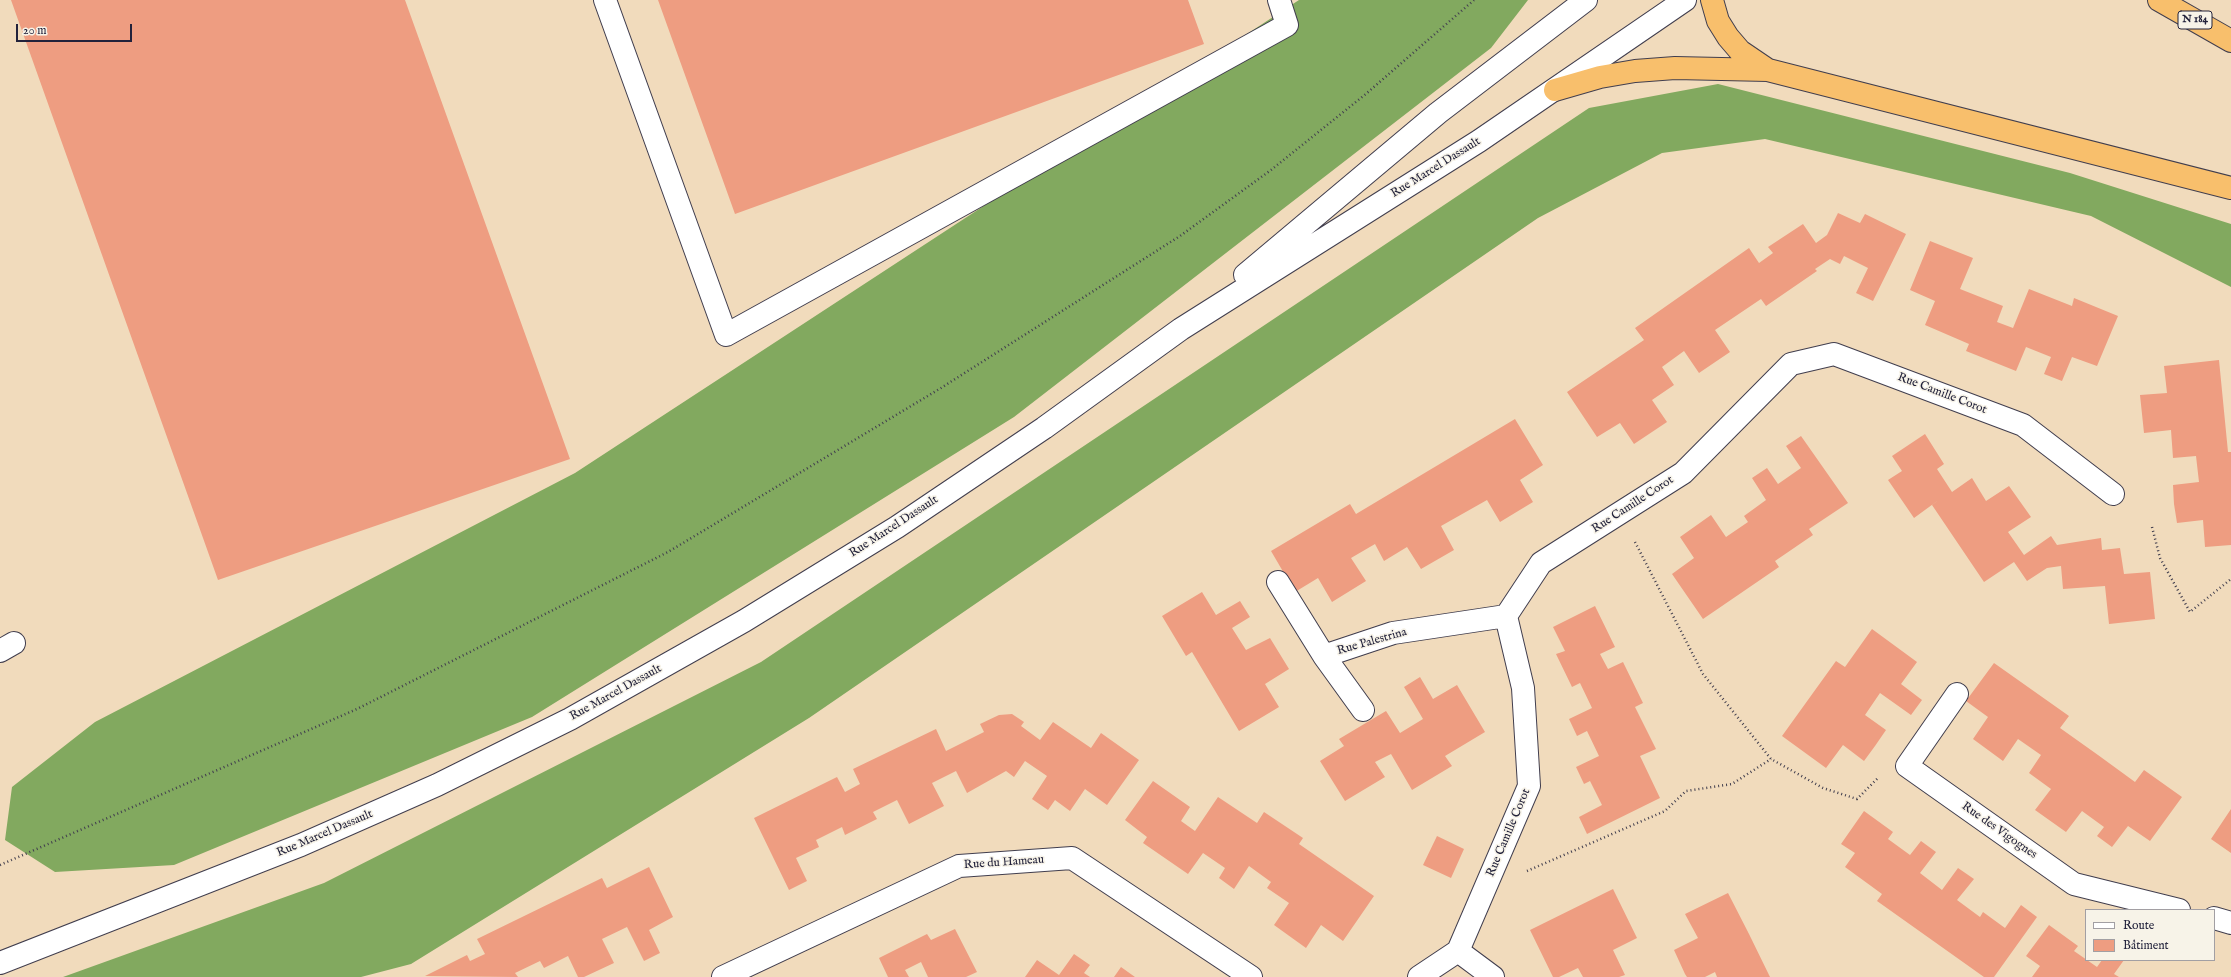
<!DOCTYPE html>
<html>
<head>
<meta charset="utf-8">
<style>
  body { margin:0 }
  #map { position:relative; width:2231px; height:977px; overflow:hidden; background:#f1dbbc; font-family:"IM FELL English",serif }
  canvas { display:block }
  .legend { position:absolute; left:2085px; top:909px; width:130px; height:52px; box-sizing:border-box; background:#f7f3e8; border:1px solid #a29fa3; margin:0; padding:5px 7px; list-style:none; font-size:12px; color:#22223b }
  .legend li { display:flex; align-items:center; gap:8px; height:20px }
  .legend b { width:20px; border:1px solid #a29fa3 }
  .scale { position:absolute; left:16px; top:24px; width:116px; height:18px; box-sizing:border-box; border:2px solid #22223b; border-top:0; padding-left:5px; font-size:12px; line-height:14px; white-space:nowrap; color:#22223b; -webkit-text-stroke:3px #f7f3e8; paint-order:stroke }
</style>
</head>
<body>
<div id="map">
<canvas width="2231" height="977"></canvas>
<ul class="legend">
<li><b style="height:5px;background:#fff"></b>Route</li>
<li><b style="height:11px;background:#ee9d81"></b>Bâtiment</li>
</ul>
<div class="scale">20 m</div>
</div>
<script>
const g = document.querySelector('canvas').getContext('2d');
g.lineJoin = 'round';
function fill(path, color) { g.fillStyle = color; g.fill(path, 'evenodd'); }
const shape = rows => new Path2D(rows.map(r => 'M' + r).join(''));
function strokePath(path, color, width, dash) { g.strokeStyle = color; g.lineWidth = width; g.lineCap = dash ? 'butt' : 'round'; g.setLineDash(dash || []); g.stroke(path); }
function label(font, color, halo, rows, align = 'center') {
  g.font = font + ' "IM FELL English",serif'; g.lineWidth = 3; g.setLineDash([]); g.textBaseline = 'middle'; g.strokeStyle = halo; g.fillStyle = color; for (const [text, x, y, turn = 0] of rows) {
    g.save(); g.translate(x, y); g.rotate((+turn || 0) * Math.PI / 180); g.textAlign = isNaN(turn) ? turn : align; if (halo) g.strokeText(text, 0, 0); g.fillText(text, 0, 0); g.restore();
  }
}
fill(shape([
  [1299,0,1528,0,1491,48,1014,417,532,717,174,865,55,872,5,840,12,787,95,722,575,473],
  [1718,84,2070,173,2231,224,2231,287,2091,216,1765,139,1662,153,1538,218,809,718,411,964,361,977,63,977,324,883,761,662,1589,108]
]), '#82a95f');
fill(shape([
  [11,0,405,0,570,459,218,580],
  [658,0,1188,0,1204,44,735,214],
  [1838,213,1860,223,1865,214,1906,234,1873,301,1856,293,1868,268,1844,256,1840,264,1830,259,1815,269,1817,271,1766,306,1761,299,1715,330,1730,352,1699,373,1684,351,1662,367,1674,385,1652,400,1667,422,1634,444,1620,423,1597,437,1567,392,1644,340,1635,328,1749,248,1759,263,1773,253,1768,247,1803,224,1816,243,1827,235],
  [1930,241,1973,258,1960,289,2003,306,1997,322,2013,328,2029,289,2072,306,2074,298,2118,316,2097,366,2072,357,2062,381,2044,374,2051,357,2026,347,2016,371,1966,351,1969,344,1925,325,1935,301,1910,290],
  [2219,360,2228,452,2231,452,2231,545,2205,547,2203,520,2177,523,2174,504,2173,485,2199,482,2196,456,2173,458,2171,430,2144,433,2140,395,2167,393,2164,366],
  [1515,419,1543,465,1520,480,1533,502,1500,522,1487,500,1441,526,1454,550,1421,569,1407,547,1384,561,1375,544,1351,558,1366,581,1332,602,1318,578,1295,592,1271,551,1350,504,1356,514],
  [1925,434,1944,464,1937,469,1952,492,1972,478,1986,501,2009,486,2031,517,2008,532,2024,555,2051,536,2057,545,2101,538,2102,550,2120,548,2124,574,2150,572,2155,619,2109,624,2105,586,2063,589,2061,566,2047,568,2027,581,2014,562,1984,582,1932,505,1940,499,1914,518,1888,480,1902,471,1892,456],
  [1801,436,1848,503,1809,529,1813,535,1775,561,1779,567,1703,619,1672,574,1694,558,1680,537,1711,515,1726,537,1748,522,1744,516,1766,500,1752,478,1767,468,1778,484,1801,468,1786,446],
  [1202,592,1216,615,1240,601,1250,617,1232,628,1246,650,1270,638,1289,669,1265,684,1279,707,1239,731,1192,652,1186,656,1162,616],
  [1595,606,1615,647,1600,654,1608,669,1623,662,1643,703,1635,707,1656,749,1640,756,1660,798,1587,834,1579,817,1602,805,1590,781,1584,784,1576,767,1599,756,1587,731,1577,736,1569,719,1592,708,1580,683,1572,687,1556,654,1565,651,1553,627],
  [1872,629,1917,662,1901,684,1922,700,1911,715,1880,693,1865,715,1886,730,1875,746,1864,761,1843,745,1826,768,1782,736,1836,661,1845,667],
  [1994,663,2069,716,2060,728,2098,755,2135,782,2144,770,2182,797,2150,841,2128,826,2112,847,2097,836,2104,827,2082,811,2066,832,2035,810,2051,789,2029,773,2041,755,2018,739,2003,761,1973,739,1988,717,1966,701],
  [1420,677,1433,699,1457,685,1485,732,1445,756,1452,766,1412,790,1391,754,1375,762,1385,777,1345,801,1320,761,1344,746,1339,739,1386,711,1400,733,1423,719,1404,687],
  [1012,714,1024,722,1021,726,1040,740,1053,722,1091,748,1101,733,1139,760,1107,805,1085,789,1070,811,1055,800,1048,810,1032,799,1047,776,1025,761,1014,777,1006,771,967,793,956,771,932,783,944,806,909,824,897,800,873,812,877,819,845,835,842,827,816,840,819,847,796,858,807,881,789,890,754,818,837,777,845,792,860,784,853,769,936,729,946,751,984,732,980,724,999,715],
  [1153,781,1190,807,1181,821,1195,831,1218,797,1257,823,1264,812,1303,838,1299,844,1374,896,1343,941,1321,925,1306,948,1274,925,1289,903,1267,888,1271,882,1249,866,1234,889,1219,878,1225,868,1203,853,1188,874,1143,843,1147,837,1125,820],
  [2231,809,2231,853,2211,839],
  [1864,811,1893,832,1888,839,1910,855,1921,841,1936,852,1920,873,1942,890,1958,868,1974,879,1957,900,1980,917,1983,912,2005,928,2021,905,2037,917,1994,977,1984,977,1877,901,1882,894,1845,867,1855,853,1841,844],
  [1437,836,1464,849,1451,878,1423,865],
  [649,867,673,917,649,930,660,953,644,961,627,927,602,939,614,963,584,977,578,977,568,956,544,968,540,961,515,973,518,977,425,976,467,955,470,961,485,954,477,939,602,878,607,888],
  [1613,889,1637,938,1613,950,1625,975,1619,977,1583,977,1578,968,1559,977,1553,977,1530,930],
  [1728,893,1749,934,1770,977,1717,977,1715,972,1705,977,1687,977,1685,974,1674,950,1698,938,1685,914],
  [2049,925,2078,946,2074,951,2097,967,2102,960,2124,960,2114,974,2119,977,2032,977,2040,966,2026,956],
  [955,929,977,972,966,977,928,977,921,962,905,970,909,977,888,977,879,958,927,934,931,940],
  [1074,954,1090,965,1084,973,1090,977,1025,977,1037,960,1059,975],
  [1121,967,1135,977,1114,977]
]), '#ee9d81');
const minor = shape([
  [605,0,726,335,1287,25,1279,0],
  [1245,275,1438,113,1586,0],
  [1278,582,1324,656,1393,633,1506,616],
  [0,651,14,643],
  [1324,656,1363,710],
  [1957,694,1907,766,2074,884,2179,910],
  [2214,918,2231,923],
  [1458,951,1493,977],
  [0,963,301,845,437,785,570,719,744,621,897,527,1044,428,1181,329,1479,141,1685,0],
  [723,977,959,866,1072,858,1251,977],
  [1419,977,1458,951,1529,786,1523,688,1506,616,1541,563,1683,473,1791,364,1834,354,2023,425,2113,494]
]);
const highway = shape([
  [1712,0,1718,21,1728,37,1740,51,1768,70],
  [2159,0,2231,41],
  [1555,90,1600,77,1635,71,1675,68,1768,70,2231,188]
]);
strokePath(minor, '#413e4e', 24);
strokePath(highway, '#413e4e', 24);
strokePath(shape([
  [2152,527,2160,558,2190,612,2231,579],
  [1635,542,1703,674,1771,759,1823,788,1857,799,1879,777],
  [0,865,357,709,668,552,941,388,1180,236,1271,170,1367,93,1474,0],
  [1527,871,1665,811,1686,791,1732,784,1771,759]
]), '#413e4e', 2.5, [1, 3]);
strokePath(minor, '#fff', 22);
strokePath(highway, '#f8bf6c', 22);
for (const [x, y, w] of [
  [2195,20,34]
]) { const box = new Path2D(); box.roundRect(x - w / 2, y - 9, w, 18, 3); g.fillStyle = '#f7f3e8'; g.fill(box); strokePath(box, '#22223b', 1); }
label('bold 11px', '#22223b', null, [
  ["N 184",2195,20]
]);
label('12px', '#22223b', '#f7f3e8', [
  ["Rue Marcel Dassault",1436,168,-32],
  ["Rue Camille Corot",1942,394,21],
  ["Rue Camille Corot",1633,505,-33],
  ["Rue Marcel Dassault",894,527,-33],
  ["Rue Palestrina",1372,642,-16],
  ["Rue Marcel Dassault",616,693,-29],
  ["Rue des Vigognes",1999,831,35],
  ["Rue Camille Corot",1509,833,-67],
  ["Rue Marcel Dassault",325,834,-23],
  ["Rue du Hameau",1004,863,-4]
]);
</script>
</body>
</html>
